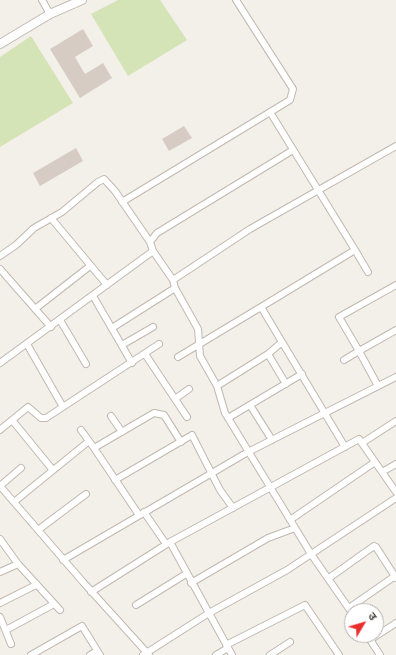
<!DOCTYPE html>
<html>
<head>
<meta charset="utf-8">
<style>
  body { margin:0 }
  #map { position:relative; width:396px; height:655px; overflow:hidden; background:#f3efe9; font-family:"Titillium Web","Noto Sans Devanagari",sans-serif }
  canvas { display:block }
  .north { position:absolute; left:344px; top:603px; width:40px; height:40px; box-sizing:border-box; background:#fff; border:1px solid #b5b2af; border-radius:50%; rotate:52deg; font-size:11px; font-weight:700; line-height:16px; text-align:center; color:#473f38 }
  .north::after { content:''; display:block; margin:auto; width:14px; height:18px; background:#e92f2b; clip-path:polygon(50% 0,100% 100%,50% 72%,0 100%) }
</style>
</head>
<body>
<div id="map">
<canvas width="396" height="655"></canvas>
<div class="north">उ</div>
</div>
<script>
const g = document.querySelector('canvas').getContext('2d');
g.lineJoin = 'round';
function fill(path, color) { g.fillStyle = color; g.fill(path, 'evenodd'); }
const shape = rows => new Path2D(rows.map(r => 'M' + r).join(''));
function strokePath(path, color, width, dash) { g.strokeStyle = color; g.lineWidth = width; g.lineCap = dash ? 'butt' : 'round'; g.setLineDash(dash || []); g.stroke(path); }
fill(shape([
  [118,0,160,0,187,40,128,76,91,14],
  [31,36,73,103,0,147,0,57]
]), '#d5e4b6');
fill(shape([
  [83,29,93,46,75,57,85,74,103,63,112,78,80,98,50,49],
  [184,126,192,138,169,151,162,139],
  [76,148,83,161,40,186,33,173]
]), '#d7ccc3');
const minor = shape([
  [42,0,50,14],
  [122,202,290,100,293,89,236,0],
  [51,218,107,285],
  [355,250,368,272],
  [153,251,150,242,157,233,293,150],
  [0,256,16,245,34,228,62,212,98,182,104,179,115,191,150,242],
  [0,269,51,327],
  [173,280,250,229,396,146],
  [93,296,132,363],
  [261,307,355,250,270,112],
  [35,309,90,266],
  [60,320,86,364],
  [112,328,175,288],
  [27,344,63,407],
  [122,345,153,327],
  [145,354,187,417],
  [268,354,286,384],
  [178,357,261,307,345,447],
  [344,360,359,351,339,317,396,285],
  [0,363,153,251,173,280,175,288,198,329,200,356,217,386,225,413,311,554,352,613],
  [217,386,268,354,282,342],
  [378,386,359,351,396,330],
  [175,399,189,389],
  [250,405,272,440],
  [111,416,122,432],
  [228,418,302,374],
  [12,420,52,469],
  [0,430,28,407,41,418,46,418,159,344],
  [81,430,89,441],
  [362,443,396,421],
  [382,472,396,464],
  [115,480,192,435,220,490,233,508],
  [0,486,83,582,149,655],
  [0,486,21,468],
  [14,502,89,441,94,448],
  [144,512,166,544],
  [139,515,94,448,154,413,164,415,181,442],
  [290,520,375,462],
  [38,530,86,494],
  [0,539,18,564,60,610],
  [170,542,232,655],
  [63,560,248,452,396,377],
  [0,572,18,564],
  [329,578,374,546,376,547,396,578],
  [191,583,268,538,295,528],
  [91,592,170,542,359,439,396,492],
  [0,603,36,585],
  [136,605,186,574],
  [349,608,395,576],
  [0,617,11,644],
  [6,630,54,604],
  [367,635,380,655],
  [370,640,396,623],
  [226,645,305,605,339,655],
  [31,655,82,626,100,655],
  [90,655,97,651],
  [143,655,209,613,287,570,396,498],
  [216,655,228,648],
  [270,655,290,642]
]);
const tertiary = shape([
  [0,44,50,14,82,0]
]);
strokePath(minor, '#c1b8b0', 8);
strokePath(tertiary, '#c1b8b0', 10);
strokePath(minor, '#fff', 6);
strokePath(tertiary, '#fff', 8);
</script>
</body>
</html>
